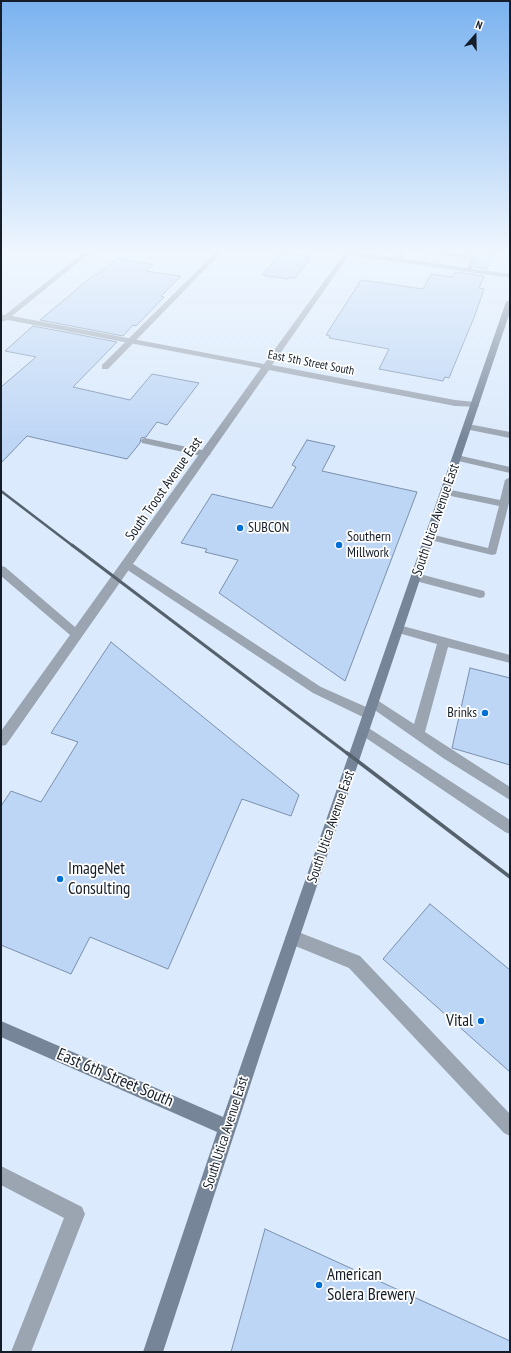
<!DOCTYPE html>
<html>
<head>
<meta charset="utf-8">
<style>
  body { margin:0 }
  #map { position:relative; width:511px; height:1353px; overflow:hidden; background:#dbeafc; font-family:"PT Sans Narrow",sans-serif }
  canvas { display:block }
  .frame { position:absolute; inset:0; border:2px solid #141d28; pointer-events:none }
  .north { position:absolute; left:455px; top:16px; width:40px; height:40px; -webkit-text-stroke:3px #fff; paint-order:stroke; rotate:20deg; font-size:11px; font-weight:700; line-height:16px; text-align:center; color:#141d28 }
  .north::after { content:''; display:block; margin:auto; width:14px; height:18px; background:#141d28; clip-path:polygon(50% 0,100% 100%,50% 72%,0 100%) }
</style>
</head>
<body>
<div id="map">
<canvas width="511" height="1353"></canvas>
<div class="frame"></div>
<div class="north">N</div>
</div>
<script>
const g = document.querySelector('canvas').getContext('2d');
g.lineJoin = 'round';
function fill(path, color) { g.fillStyle = color; g.fill(path, 'evenodd'); }
const shape = rows => new Path2D(rows.map(r => 'M' + r).join(''));
function strokePath(path, color, width, dash) { g.strokeStyle = color; g.lineWidth = width; g.lineCap = dash ? 'butt' : 'round'; g.setLineDash(dash || []); g.stroke(path); }
function label(font, color, halo, rows, align = 'center') {
  g.font = font + ' "PT Sans Narrow",sans-serif'; g.lineWidth = 3.5; g.setLineDash([]); g.textBaseline = 'middle'; g.strokeStyle = halo; g.fillStyle = color; for (const [text, x, y, turn = 0] of rows) {
    g.save(); g.translate(x, y); g.rotate((+turn || 0) * Math.PI / 180); g.textAlign = isNaN(turn) ? turn : align; if (halo) g.strokeText(text, 0, 0); g.fillText(text, 0, 0); g.restore();
  }
}
const building = shape([
  [463,252,493,252,487,269,475,267,477,259,471,254,463,252],
  [281,253,311,257,295,278,290,277,288,279,262,275,281,253],
  [118,258,153,265,146,271,181,276,161,296,164,297,136,326,133,325,123,336,40,320,95,274,98,274,118,258],
  [455,272,484,276,479,288,484,289,475,315,449,378,445,377,443,381,379,369,389,349,329,338,330,336,326,335,361,280,423,289,431,274,452,277,455,272],
  [33,326,117,342,73,387,130,400,152,374,199,383,167,425,157,422,146,437,141,438,140,443,127,459,27,436,1,463,1,387,36,357,5,351,33,326],
  [307,440,335,446,322,471,417,492,345,681,219,593,238,560,205,552,207,549,181,543,212,494,272,508,296,467,292,465,307,440],
  [111,642,299,795,291,816,242,799,168,969,90,937,71,974,1,945,1,806,11,791,41,802,78,742,51,733,111,642],
  [470,668,510,678,510,765,452,748,470,668],
  [430,904,510,970,510,1072,383,959,430,904],
  [265,1229,510,1341,510,1352,231,1352,265,1229]
]);
fill(building, '#bed6f5');
strokePath(building, '#7a90ac', 1);
fill(shape([
  [216,252,222,252,108,369,102,369,102,365,216,252],
  [401,252,407,252,401,261,397,261,396,260,401,252],
  [430,252,445,252,470,255,476,259,472,270,469,272,466,270,470,260,468,259,433,254,430,252],
  [468,424,510,432,510,438,465,429,464,427,465,425,468,424],
  [145,438,206,451,211,454,206,457,142,443,141,441,142,439,145,438],
  [457,455,510,467,510,473,454,460,452,458,454,456,457,455],
  [510,477,510,499,496,554,492,555,426,539,425,537,426,535,430,534,488,548,499,506,446,495,441,492,446,489,500,500,505,480,510,477],
  [127,560,321,687,373,710,375,714,373,718,369,719,365,718,313,693,123,567,122,564,123,561,127,560],
  [416,573,484,591,485,594,484,597,480,598,412,580,411,577,412,574,416,573],
  [399,625,510,655,510,663,448,647,425,732,510,787,510,800,443,758,369,706,367,703,369,700,373,698,377,700,414,724,437,644,395,632,393,629,395,626,399,625],
  [364,725,510,820,510,834,505,832,360,734,358,730,360,726,364,725],
  [293,930,360,956,510,1114,510,1136,504,1133,349,968,288,943,285,938,288,933,293,930],
  [1,1166,82,1207,85,1214,31,1352,11,1352,64,1218,1,1185,1,1166]
]), '#9ba5b2');
fill(shape([
  [84,252,91,252,12,316,264,364,344,254,342,252,356,252,510,274,510,278,349,255,272,365,455,400,475,402,479,405,478,407,455,406,269,370,6,745,1,746,1,731,70,635,1,576,1,566,5,567,75,627,261,368,8,320,1,322,1,314,5,315,84,252]
]), '#9ba5b2');
fill(shape([
  [510,300,510,312,262,1049,163,1352,143,1352,217,1132,1,1037,1,1021,223,1117,506,302,510,300]
]), '#768598');
strokePath(shape([
  [1,491,73,546]
]), '#56616e', 2.5);
strokePath(shape([
  [72,545,348,754]
]), '#56616e', 3);
strokePath(shape([
  [347,753,510,877]
]), '#56616e', 3.5);
const sky = g.createLinearGradient(0, 0, 0, 441);
sky.addColorStop(0, '#7ab2ef');
sky.addColorStop(0.57, '#eff6fe');
sky.addColorStop(1, '#eff6fe00');
g.fillStyle = sky;
g.fillRect(0, 0, 511, 441);
for (const [x, y, r, color] of [
  [240,528,4,"#0070d7"],
  [339,545,4,"#0070d7"],
  [485,713,4,"#0070d7"],
  [60,879,4,"#0070d7"],
  [481,1021,4,"#0070d7"],
  [319,1285,4,"#0070d7"]
]) { const dot = new Path2D(); dot.arc(x, y, r, 0, 2 * Math.PI); g.fillStyle = color; g.fill(dot); strokePath(dot, '#fff', 1.5); }
label('12px', '#141d28', '#fff', [
  ["East 5th Street South",311,363,11]
]);
label('14px', '#141d28', '#fff', [
  ["South Troost Avenue East",164,489,-55],
  ["South Utica Avenue East",436,520,-71],
  ["South Utica Avenue East",331,827,-71],
  ["South Utica Avenue East",226,1133,-72]
]);
label('14px', '#141d28', '#fff', [
  ["SUBCON",248,528],
  ["Southern",347,537],
  ["Millwork",347,553],
  ["Brinks",477,713,"right"]
], 'left');
label('17px', '#141d28', '#fff', [
  ["ImageNet",68,869],
  ["Consulting",68,889],
  ["Vital",473,1021,"right"],
  ["American",327,1275],
  ["Solera Brewery",327,1295]
], 'left');
label('17px', '#141d28', '#fff', [
  ["East 6th Street South",115,1078,23]
]);
</script>
</body>
</html>
